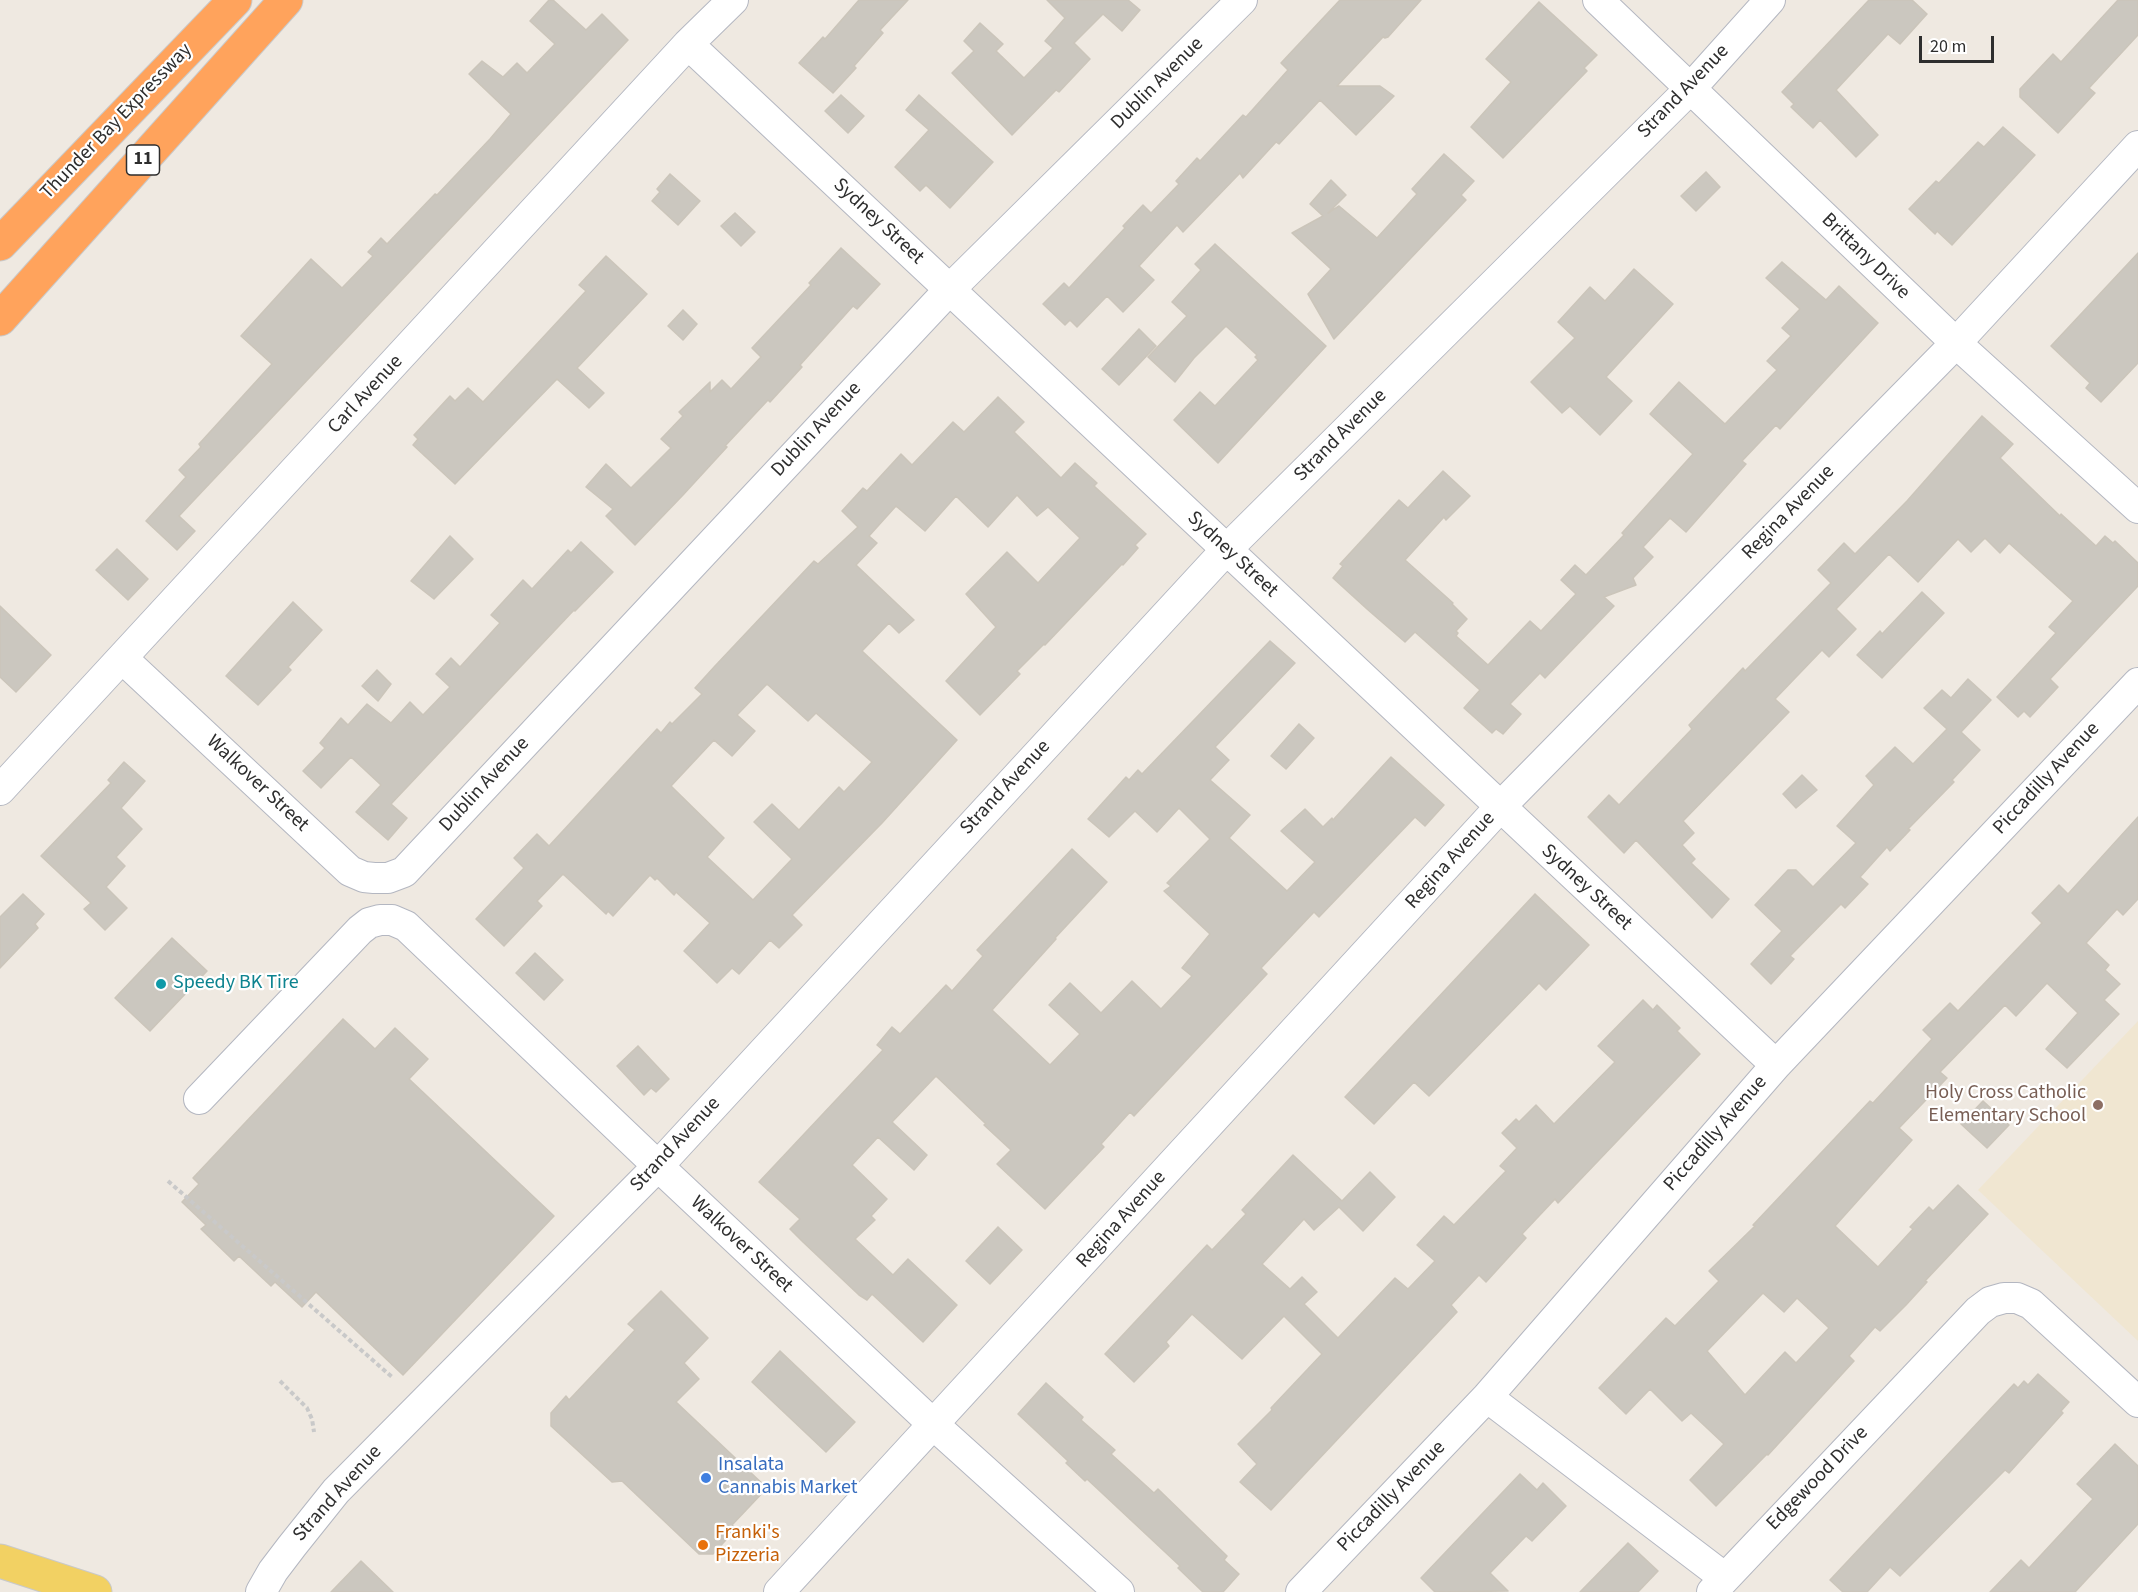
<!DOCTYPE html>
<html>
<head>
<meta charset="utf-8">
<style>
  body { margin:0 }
  #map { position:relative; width:2138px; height:1592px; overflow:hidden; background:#efe9e1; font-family:"Source Sans 3",sans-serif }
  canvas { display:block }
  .scale { position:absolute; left:1919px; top:36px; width:75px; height:27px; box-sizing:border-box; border:3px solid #2e2e2e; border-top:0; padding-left:8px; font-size:18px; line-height:21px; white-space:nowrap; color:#2e2e2e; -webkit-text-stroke:4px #fff; paint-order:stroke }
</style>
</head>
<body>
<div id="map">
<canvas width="2138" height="1592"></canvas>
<div class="scale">20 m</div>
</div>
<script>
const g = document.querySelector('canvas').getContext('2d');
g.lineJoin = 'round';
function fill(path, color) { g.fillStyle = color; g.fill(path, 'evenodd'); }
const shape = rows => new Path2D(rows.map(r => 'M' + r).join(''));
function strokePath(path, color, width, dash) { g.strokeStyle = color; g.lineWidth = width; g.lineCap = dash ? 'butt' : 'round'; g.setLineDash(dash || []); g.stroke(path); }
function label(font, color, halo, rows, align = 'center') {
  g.font = font + ' "Source Sans 3",sans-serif'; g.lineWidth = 4.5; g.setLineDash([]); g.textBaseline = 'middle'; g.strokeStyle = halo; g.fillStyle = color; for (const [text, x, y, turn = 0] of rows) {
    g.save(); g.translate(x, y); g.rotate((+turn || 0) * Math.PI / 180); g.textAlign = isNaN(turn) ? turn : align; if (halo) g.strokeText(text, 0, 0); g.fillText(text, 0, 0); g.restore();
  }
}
fill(shape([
  [2138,1021,2138,1341,1978,1190]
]), '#f0e6d1');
const building = shape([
  [549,0,553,0,586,30,602,14,628,40,179,516,195,531,177,550,146,521,186,477,179,470,201,447,199,444,272,364,241,336,311,259,342,288,373,256,368,252,381,238,387,244,435,194,437,195,490,139,511,114,469,74,482,61,503,77,517,63,527,73,555,44,530,21,549,0],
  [859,0,908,0,880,30,883,33,854,66,856,68,833,93,799,63,823,37,825,39,859,0],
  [1047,0,1128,0,1140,10,1122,31,1103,14,1074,43,1090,59,1059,92,1056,90,1012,135,952,73,974,51,964,41,980,23,1003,44,996,51,1024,78,1053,48,1045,41,1065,18,1047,0],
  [1340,0,1421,0,1388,37,1385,38,1383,37,1337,86,1380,86,1394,96,1356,135,1320,100,1279,144,1276,142,1243,178,1240,173,1183,232,1177,225,1139,266,1154,280,1123,312,1107,296,1077,327,1070,320,1065,325,1043,304,1064,283,1069,288,1125,228,1123,226,1143,205,1151,213,1179,184,1176,181,1197,158,1200,161,1243,115,1246,117,1288,70,1281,63,1340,0],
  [1869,0,1912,0,1927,14,1900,44,1888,34,1836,90,1878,135,1856,157,1820,120,1813,128,1791,107,1794,104,1782,92,1869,0],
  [2118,0,2138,0,2138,35,2089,88,2095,93,2058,133,2020,97,2020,89,2053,54,2061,62,2118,0],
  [1539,2,1597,55,1584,68,1587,71,1503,158,1471,127,1511,82,1486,59,1539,2],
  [841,95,864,116,848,133,825,111,841,95],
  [919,95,993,162,950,208,926,185,920,191,895,167,929,130,906,110,919,95],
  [2003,127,2035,155,1952,245,1937,231,1935,234,1909,209,1936,181,1939,183,1978,142,1984,147,2003,127],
  [1444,154,1474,181,1461,195,1466,200,1334,339,1308,294,1331,269,1292,233,1323,216,1310,204,1331,180,1346,195,1328,213,1339,206,1377,238,1417,194,1412,189,1444,154],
  [1706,172,1720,187,1696,211,1681,196,1706,172],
  [670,174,700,201,678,225,652,201,660,192,657,189,670,174],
  [735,213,755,232,741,246,721,226,735,213],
  [1215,244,1326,346,1218,463,1174,420,1200,392,1215,406,1258,360,1255,357,1257,355,1226,326,1194,358,1175,382,1148,357,1187,316,1172,302,1201,270,1195,264,1215,244],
  [841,248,880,284,857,309,853,306,800,365,802,367,770,402,768,400,725,446,727,447,683,495,635,545,606,516,613,509,586,487,606,464,631,488,671,448,661,439,683,416,679,412,710,382,710,392,722,380,731,389,761,357,752,348,811,285,809,283,841,248],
  [2138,253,2138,363,2101,402,2086,388,2090,383,2051,346,2138,253],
  [606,256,647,294,577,368,604,393,589,408,557,379,455,484,413,445,418,439,414,435,450,396,455,401,468,388,483,402,586,291,579,285,606,256],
  [1782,262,1826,300,1839,286,1878,323,1780,429,1776,425,1742,461,1746,464,1686,532,1670,518,1643,547,1653,557,1633,578,1636,585,1604,597,1614,606,1545,678,1540,673,1510,704,1521,714,1503,734,1496,729,1492,733,1464,708,1480,690,1415,632,1405,642,1367,609,1333,578,1343,566,1340,564,1399,500,1408,508,1443,471,1470,496,1446,520,1444,517,1405,560,1453,603,1452,604,1467,619,1456,631,1458,633,1456,636,1488,665,1530,621,1541,631,1576,594,1561,580,1575,565,1586,575,1624,535,1622,533,1693,454,1650,414,1679,382,1725,424,1777,370,1767,361,1791,336,1782,328,1800,309,1766,278,1782,262],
  [1634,269,1673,304,1606,377,1632,401,1600,435,1570,406,1562,413,1531,382,1575,338,1558,322,1590,287,1605,301,1634,269],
  [683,310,697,324,683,340,668,326,683,310],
  [1139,329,1156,346,1119,385,1102,369,1139,329],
  [998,397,1024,422,1014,432,1061,478,1075,463,1097,483,1094,486,1146,534,1135,545,1138,548,1123,565,1122,564,1045,645,1044,644,1017,671,1020,674,980,715,946,681,996,627,966,594,1007,552,1038,583,1080,538,1048,507,1037,516,1017,495,988,527,956,496,925,531,896,506,869,536,877,543,856,565,914,620,899,633,889,623,862,651,957,740,882,823,792,915,802,925,779,948,770,940,739,974,732,968,717,983,684,951,710,923,676,892,674,895,657,878,655,880,650,875,613,916,608,911,606,914,563,874,537,901,542,906,504,946,476,919,524,868,514,858,537,834,549,846,657,729,661,733,670,722,672,724,702,694,695,688,715,666,814,561,818,564,858,527,842,511,863,488,867,491,901,454,912,465,953,422,964,432,998,397],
  [767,684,808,721,816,713,872,762,844,792,839,787,799,830,772,804,754,822,792,859,753,900,707,857,724,838,671,786,714,740,732,756,755,731,737,715,767,684],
  [1982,416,2013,444,2000,458,2060,516,2061,514,2096,546,2105,536,2113,543,2115,541,2138,563,2138,586,2050,679,2058,687,2030,717,2024,711,2018,717,1997,697,2056,633,2049,627,2073,601,2009,543,2000,553,1985,538,1971,552,1958,539,1918,582,1889,554,1836,609,1856,629,1829,657,1822,650,1775,699,1789,712,1683,821,1694,833,1682,845,1695,859,1691,863,1729,899,1712,918,1636,840,1624,853,1588,817,1609,795,1619,805,1692,729,1689,725,1743,668,1745,671,1831,583,1818,570,1844,543,1855,554,1907,501,1982,416],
  [450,536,473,559,434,599,411,581,450,536],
  [581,542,613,572,575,611,574,610,391,804,407,818,388,840,356,812,381,785,351,757,321,788,303,771,325,748,320,743,341,718,348,725,367,704,391,723,410,702,423,715,450,687,436,674,451,658,460,667,500,623,491,615,523,580,532,589,568,550,571,553,581,542],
  [117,549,148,579,128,600,96,570,117,549],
  [1922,592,1944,613,1882,678,1857,655,1880,631,1882,634,1922,592],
  [293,602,322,630,288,667,291,670,258,705,226,676,293,602],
  [0,606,51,655,16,692,0,677,0,606],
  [1270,641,1295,663,1215,747,1229,760,1210,780,1250,815,1229,838,1287,891,1315,862,1281,831,1305,809,1323,827,1332,818,1333,820,1391,757,1444,805,1425,826,1415,817,1319,917,1314,912,1261,968,1267,974,1134,1116,1130,1112,1101,1144,1104,1147,1045,1209,997,1164,1011,1150,984,1125,986,1124,936,1076,892,1122,927,1155,914,1170,878,1137,852,1165,887,1199,871,1216,875,1220,855,1239,893,1275,908,1259,957,1305,923,1342,872,1294,867,1300,859,1295,803,1242,790,1229,800,1219,759,1182,883,1050,877,1045,892,1027,900,1034,946,985,952,991,983,956,977,950,1072,849,1107,882,1055,938,1056,939,992,1010,1050,1065,1080,1034,1049,1005,1070,983,1101,1013,1132,981,1161,1009,1192,976,1182,968,1210,934,1164,891,1171,886,1167,883,1210,839,1179,808,1157,832,1135,811,1109,837,1088,819,1126,777,1129,780,1138,770,1142,774,1270,641],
  [377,670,391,684,378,701,362,686,377,670],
  [1968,679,1991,700,1961,732,1980,750,1952,780,1954,782,1908,829,1910,830,1890,851,1887,847,1860,877,1868,884,1845,908,1841,904,1790,956,1794,959,1771,984,1751,964,1782,931,1755,905,1788,870,1796,870,1813,887,1856,843,1837,826,1874,785,1866,776,1895,747,1913,764,1947,729,1924,708,1942,690,1951,698,1968,679],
  [1299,724,1314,738,1286,769,1271,756,1299,724],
  [124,762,145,781,121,808,142,829,116,857,125,866,106,887,127,908,105,930,84,909,91,903,41,856,111,783,108,780,124,762],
  [1802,775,1817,790,1796,808,1783,794,1802,775],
  [2138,817,2138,899,2123,915,2117,909,2086,943,2109,965,2105,970,2120,984,2104,1000,2119,1014,2067,1068,2046,1049,2078,1013,2047,983,2016,1016,2005,1005,1940,1072,1947,1078,1899,1128,1912,1140,1835,1226,1878,1267,1913,1229,1910,1227,1929,1207,1933,1211,1958,1185,1988,1214,1925,1281,1927,1282,1906,1305,1880,1331,1875,1327,1849,1356,1854,1361,1768,1455,1767,1454,1716,1506,1690,1480,1724,1444,1691,1413,1682,1421,1650,1389,1626,1414,1599,1388,1666,1318,1675,1326,1719,1281,1709,1271,1755,1226,1753,1225,1870,1101,1873,1103,1932,1039,1923,1030,1950,1003,1958,1011,2042,923,2032,913,2059,885,2068,894,2138,817],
  [1763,1293,1784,1312,1797,1298,1829,1328,1796,1363,1785,1352,1745,1395,1707,1351,1763,1293],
  [23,894,44,914,35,924,38,928,0,968,0,917,23,894],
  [1535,894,1589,945,1546,990,1539,983,1429,1096,1414,1082,1374,1124,1345,1097,1535,894],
  [172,938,207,971,150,1031,115,998,172,938],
  [535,953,563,980,544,1000,516,973,535,953],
  [1643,1000,1653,1010,1657,1005,1680,1028,1677,1031,1700,1054,1558,1203,1555,1199,1522,1234,1526,1238,1486,1282,1479,1275,1451,1305,1457,1312,1271,1510,1240,1482,1257,1464,1238,1444,1272,1410,1271,1408,1322,1354,1284,1316,1242,1359,1192,1314,1166,1342,1169,1346,1134,1382,1105,1354,1207,1245,1212,1250,1246,1214,1242,1210,1293,1155,1342,1201,1370,1172,1395,1197,1363,1231,1339,1207,1314,1230,1304,1219,1262,1264,1290,1289,1302,1277,1317,1292,1304,1304,1338,1338,1395,1278,1408,1289,1435,1261,1417,1245,1444,1216,1454,1225,1506,1171,1500,1166,1517,1148,1502,1133,1516,1119,1519,1122,1536,1105,1554,1124,1615,1062,1598,1046,1643,1000],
  [343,1019,375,1049,395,1028,428,1059,409,1079,554,1216,403,1375,316,1292,302,1307,275,1282,271,1286,239,1256,234,1261,201,1229,206,1225,182,1202,199,1184,193,1178,343,1019],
  [638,1046,669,1079,656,1092,651,1088,644,1095,617,1066,638,1046],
  [1983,1101,2009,1125,1987,1148,1961,1124,1983,1101],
  [998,1227,1022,1250,990,1284,966,1261,998,1227],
  [661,1291,708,1338,684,1363,699,1379,676,1402,767,1488,732,1525,736,1529,713,1554,699,1554,622,1481,612,1482,551,1426,551,1413,566,1396,569,1400,635,1330,628,1324,661,1291],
  [780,1351,855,1422,826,1452,752,1382,780,1351],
  [2038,1374,2069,1402,2061,1411,2063,1413,2009,1473,2005,1470,1900,1576,1890,1567,1867,1592,1843,1592,1830,1580,2014,1384,2018,1388,2024,1381,2028,1385,2038,1374],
  [1046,1383,1083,1417,1081,1420,1115,1450,1111,1454,1154,1493,1158,1489,1227,1556,1224,1560,1239,1574,1223,1592,1203,1592,1178,1568,1180,1566,1087,1479,1085,1481,1066,1463,1068,1461,1018,1414,1046,1383],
  [2115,1444,2138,1466,2138,1524,2075,1592,1990,1592,2021,1560,2029,1568,2093,1499,2077,1484,2115,1444],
  [1520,1474,1537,1490,1543,1483,1566,1506,1532,1541,1526,1536,1490,1573,1508,1591,1435,1592,1421,1578,1520,1474],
  [1628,1543,1658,1571,1638,1592,1580,1592,1628,1543],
  [361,1561,393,1592,331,1592,361,1561]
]);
fill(building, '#cbc7bf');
strokePath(building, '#cbc5ba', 1.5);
const street = shape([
  [1598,0,1956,343,2138,508],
  [688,44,1776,1065],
  [123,659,350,871,364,877,374,878,388,878,404,872,950,289,1242,0],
  [0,790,688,44,733,0],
  [199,1099,360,930,369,923,380,920,392,920,406,926,658,1166,934,1425,1119,1592],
  [1487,1397,1725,1578],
  [261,1592,273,1571,292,1546,336,1491,658,1166,1226,550,1691,88,1770,0],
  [779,1592,1500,807,1956,343,2138,146],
  [1301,1592,1487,1397,1776,1065,2138,683],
  [1712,1592,1978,1311,1990,1302,2004,1298,2017,1298,2031,1304,2138,1402]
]);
const primary = shape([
  [0,1561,95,1592]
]);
const highway = shape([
  [0,244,235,0],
  [0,319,286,0]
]);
strokePath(street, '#b4b7c1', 32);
strokePath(primary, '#c9c9c9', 35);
strokePath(highway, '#c9c9c9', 35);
strokePath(shape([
  [168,1181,392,1377],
  [280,1381,307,1408,312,1419,314,1432]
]), '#c9c9c9', 4, [4.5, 3]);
strokePath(street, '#fff', 30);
strokePath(primary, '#f2d163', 33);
strokePath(highway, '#ffa35c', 33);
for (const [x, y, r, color] of [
  [161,984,6,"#0f9aa8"],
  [2098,1105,6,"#8d6e63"],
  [706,1478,6,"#3f7fe0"],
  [703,1545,6,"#e8710a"]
]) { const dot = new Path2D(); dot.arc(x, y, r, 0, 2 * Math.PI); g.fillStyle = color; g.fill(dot); strokePath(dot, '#fff', 2); }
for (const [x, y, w] of [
  [143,160,33]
]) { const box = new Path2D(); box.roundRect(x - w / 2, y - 15, w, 30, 4.5); g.fillStyle = '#fff'; g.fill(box); strokePath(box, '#2e2e2e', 1.5); }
label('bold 18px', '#2e2e2e', null, [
  ["11",143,160]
]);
label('20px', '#2e2e2e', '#fff', [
  ["Dublin Avenue",1158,84,-45],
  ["Strand Avenue",1684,92,-46],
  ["Thunder Bay Expressway",117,122,-46],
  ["Sydney Street",878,222,43],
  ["Brittany Drive",1865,257,44],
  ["Carl Avenue",366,395,-47],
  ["Dublin Avenue",817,430,-47],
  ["Strand Avenue",1341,436,-45],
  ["Regina Avenue",1789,513,-46],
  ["Sydney Street",1232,555,43],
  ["Piccadilly Avenue",2047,779,-47],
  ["Walkover Street",257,784,43],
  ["Dublin Avenue",485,785,-47],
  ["Strand Avenue",1006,788,-47],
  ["Regina Avenue",1451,861,-48],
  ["Sydney Street",1586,888,43],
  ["Piccadilly Avenue",1716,1134,-49],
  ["Strand Avenue",676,1145,-47],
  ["Regina Avenue",1122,1220,-48],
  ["Walkover Street",741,1245,43],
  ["Edgewood Drive",1818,1479,-46],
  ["Strand Avenue",338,1494,-48],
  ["Piccadilly Avenue",1392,1497,-46]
]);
label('20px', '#0d838f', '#fff', [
  ["Speedy BK Tire",173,984]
], 'left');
label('20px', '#785e54', '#fff', [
  ["Holy Cross Catholic",2086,1094],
  ["Elementary School",2086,1117]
], 'right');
label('20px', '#366cbe', '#fff', [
  ["Insalata",718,1466],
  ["Cannabis Market",718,1489]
], 'left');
label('20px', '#c56008', '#fff', [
  ["Franki's",715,1534],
  ["Pizzeria",715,1557]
], 'left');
</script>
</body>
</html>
